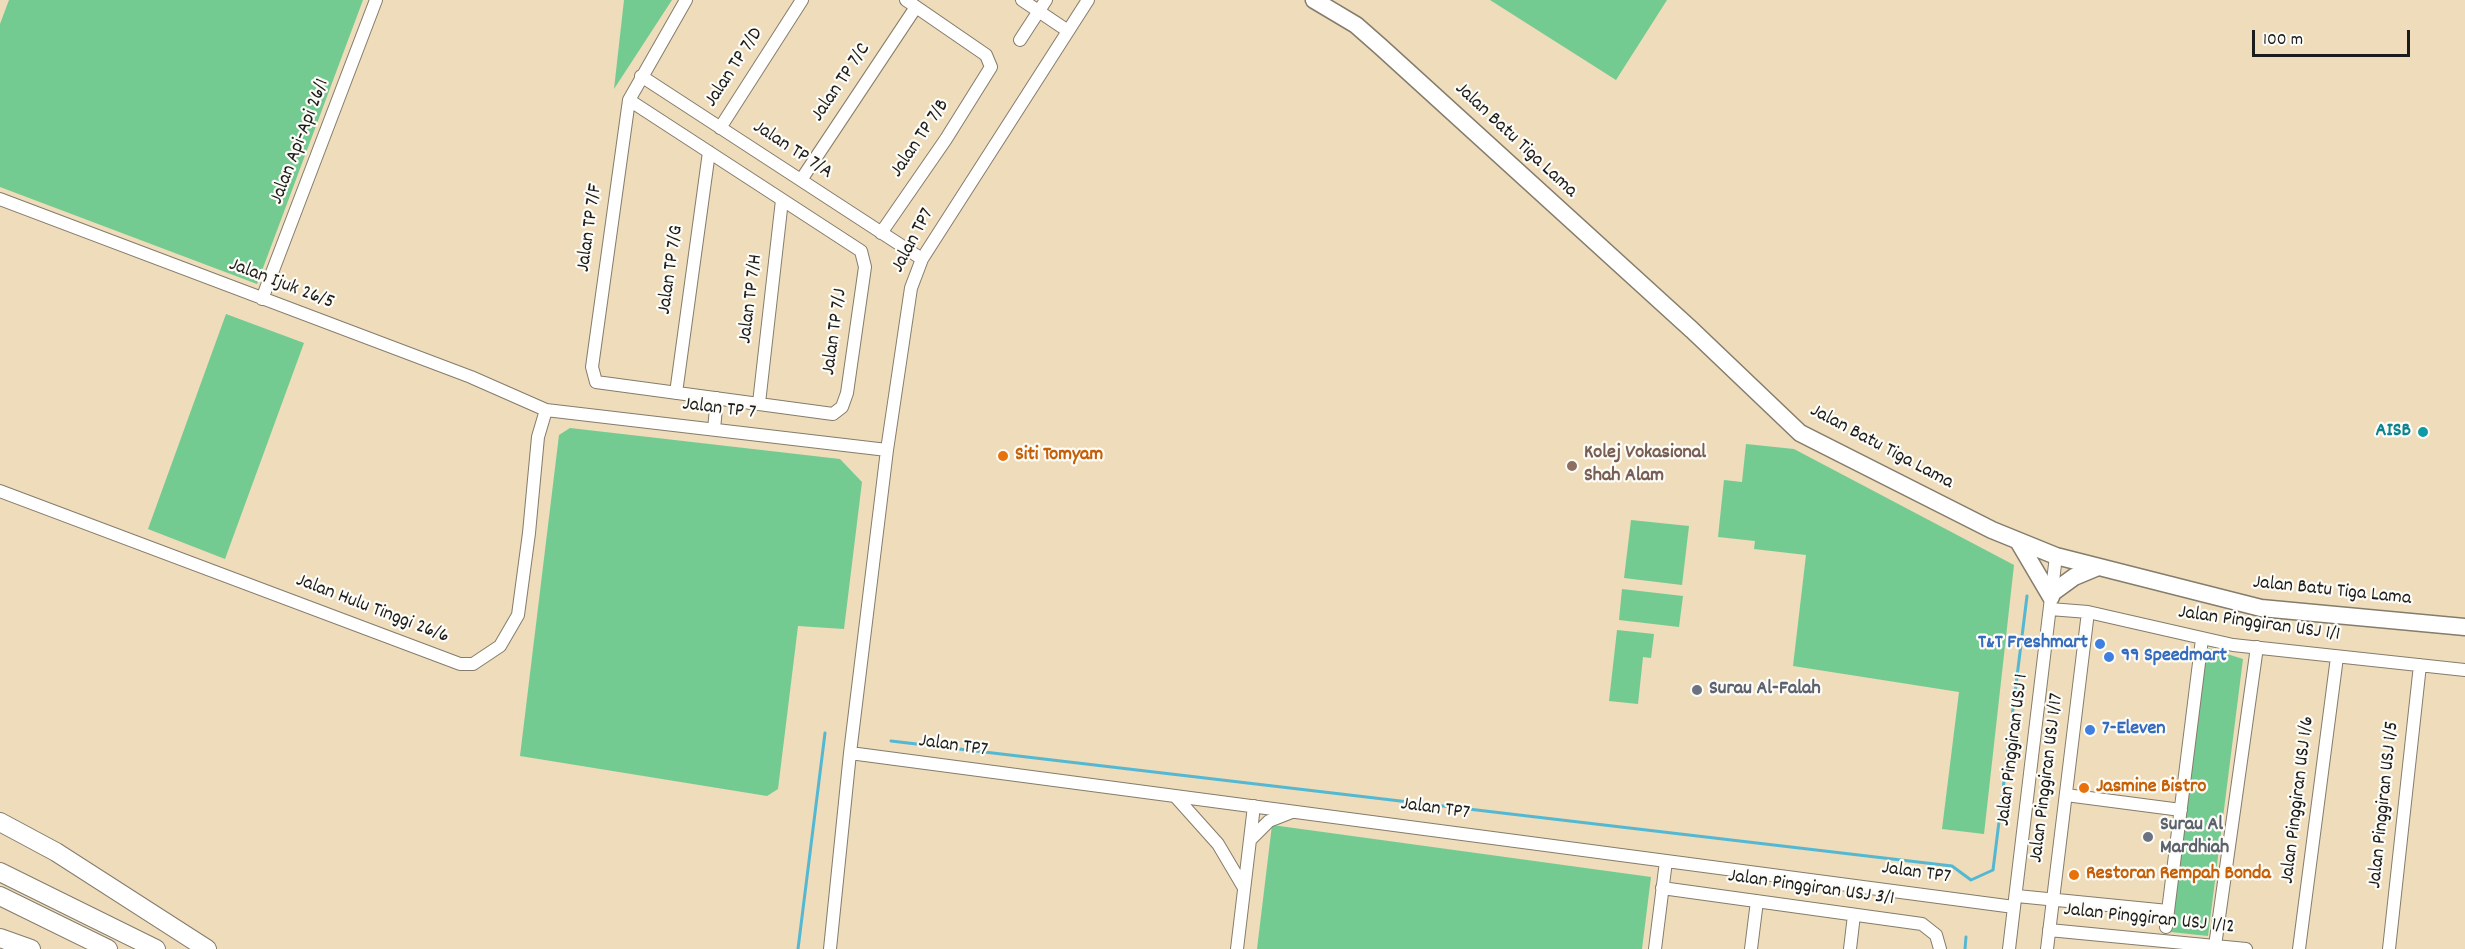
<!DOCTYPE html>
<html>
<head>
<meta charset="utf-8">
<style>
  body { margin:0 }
  #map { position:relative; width:2465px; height:949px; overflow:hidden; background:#eedcba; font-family:Dekko,sans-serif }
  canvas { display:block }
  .scale { position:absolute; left:2252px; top:30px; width:158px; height:27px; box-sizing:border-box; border:3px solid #1c1c1c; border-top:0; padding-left:8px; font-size:18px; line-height:21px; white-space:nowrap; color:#1c1c1c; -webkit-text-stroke:4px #fdfcf7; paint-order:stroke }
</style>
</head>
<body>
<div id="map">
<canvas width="2465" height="949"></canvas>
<div class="scale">100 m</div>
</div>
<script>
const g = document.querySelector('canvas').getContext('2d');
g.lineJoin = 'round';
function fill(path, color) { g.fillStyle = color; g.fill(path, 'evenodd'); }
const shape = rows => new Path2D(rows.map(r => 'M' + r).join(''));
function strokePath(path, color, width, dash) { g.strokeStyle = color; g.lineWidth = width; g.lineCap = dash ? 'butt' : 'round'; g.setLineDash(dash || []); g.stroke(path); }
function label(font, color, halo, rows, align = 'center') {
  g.font = font + ' Dekko,sans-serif'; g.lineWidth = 4.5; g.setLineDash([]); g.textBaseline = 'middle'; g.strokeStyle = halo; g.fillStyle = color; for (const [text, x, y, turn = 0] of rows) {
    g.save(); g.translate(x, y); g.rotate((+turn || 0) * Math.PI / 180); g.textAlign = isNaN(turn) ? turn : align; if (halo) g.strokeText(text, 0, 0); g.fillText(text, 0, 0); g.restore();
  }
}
fill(shape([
  [9,0,363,0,257,284,0,187,0,24],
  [624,0,672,0,614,89],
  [1490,0,1667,0,1616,80],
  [226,314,304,343,225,559,148,529],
  [570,428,840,459,862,482,844,629,798,626,778,789,767,796,520,756,559,435],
  [1746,444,1794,449,2014,565,1984,834,1942,829,1959,692,1793,666,1806,555,1754,549,1755,541,1718,537,1724,480,1742,482],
  [1631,520,1689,526,1682,585,1624,578],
  [1622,589,1683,596,1679,627,1619,620],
  [1617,630,1654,634,1651,658,1643,657,1638,704,1609,701],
  [2205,647,2243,659,2208,936,2171,932],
  [1272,825,1651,877,1642,949,1257,949]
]), '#73cb91');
strokePath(shape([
  [891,741,1952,866,1971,880,1993,870,2027,596],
  [798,949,825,733],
  [1965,949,1966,937]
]), '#54b8d2', 3);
const minor = shape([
  [1022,0,1068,31],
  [1020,40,1046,0],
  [641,76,922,259],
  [629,100,861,251,865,267,847,393,842,407,833,414,596,382,592,367,629,100,686,0],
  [720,128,802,0],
  [801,180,916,7],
  [0,199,471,377,546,410,887,450],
  [881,233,946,139,991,67,986,55,906,0],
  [262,299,376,0],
  [676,393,709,152],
  [759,403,782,200],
  [714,429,717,398],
  [0,491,460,664,473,664,500,646,518,615,529,533,538,437,546,410],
  [2050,609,2088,612,2233,645,2465,670],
  [850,753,2014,907],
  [2066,795,2181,810],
  [1175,796,1218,844,1244,888],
  [1250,840,1269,821,1292,812],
  [1662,888,1922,924,1936,935,1940,949],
  [2017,896,2168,911],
  [2166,927,2202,639],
  [2049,930,2246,949],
  [2215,946,2257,647],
  [830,949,850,753,887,450,911,288,922,259,1088,0],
  [1237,949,1254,806],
  [1655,949,1666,861],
  [1751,949,1757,901],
  [1850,949,1854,915],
  [2009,949,2056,556],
  [2047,949,2088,612],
  [2299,949,2337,657],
  [2389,949,2420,665]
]);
const major = shape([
  [1314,0,1356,25,1381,47,1692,330,1800,433,1992,530,2056,556,2261,608,2465,627],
  [2018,541,2051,597],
  [2052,593,2074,577,2098,567]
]);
const highway = shape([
  [0,822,56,852,207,949],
  [0,872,156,949],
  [0,896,108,949],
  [0,938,31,949]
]);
strokePath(minor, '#857c6b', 14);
strokePath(major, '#857c6b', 19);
strokePath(highway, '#857c6b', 20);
strokePath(minor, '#fff', 12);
strokePath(major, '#fff', 16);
strokePath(highway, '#fff', 18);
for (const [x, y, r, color] of [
  [2423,432,6,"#0f9aa8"],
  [1003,456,6,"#e8710a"],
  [1572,466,6,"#8d6e63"],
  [2100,644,6,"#3f7fe0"],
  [2109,657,6,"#3f7fe0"],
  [1697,690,6,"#6b7280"],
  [2090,730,6,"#3f7fe0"],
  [2084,788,6,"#e8710a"],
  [2148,837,6,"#6b7280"],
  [2074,875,6,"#e8710a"]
]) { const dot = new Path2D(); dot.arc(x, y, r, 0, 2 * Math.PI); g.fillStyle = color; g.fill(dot); strokePath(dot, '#fdfcf7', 2); }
label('20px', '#1c1c1c', '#fdfcf7', [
  ["Jalan TP 7/D",735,68,-57],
  ["Jalan TP 7/C",842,83,-56],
  ["Jalan TP 7/B",921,139,-56],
  ["Jalan Batu Tiga Lama",1515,141,43],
  ["Jalan Api-Api 26/1",301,142,-69],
  ["Jalan TP 7/A",792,151,33],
  ["Jalan TP 7/F",591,228,-82],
  ["Jalan TP7",914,241,-62],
  ["Jalan TP 7/G",672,270,-82],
  ["Jalan Ijuk 26/5",281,285,21],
  ["Jalan TP 7/H",752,299,-83],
  ["Jalan TP 7/J",836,332,-82],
  ["Jalan TP 7",719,410,7],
  ["Jalan Batu Tiga Lama",1881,448,28],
  ["Jalan Batu Tiga Lama",2332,592,6],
  ["Jalan Hulu Tinggi 26/6",372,610,21],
  ["Jalan Pinggiran USJ 1/1",2259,625,8],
  ["Jalan TP7",953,747,8],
  ["Jalan Pinggiran USJ 1",2014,750,-83],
  ["Jalan Pinggiran USJ 1/17",2048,778,-83],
  ["Jalan Pinggiran USJ 1/6",2299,800,-83],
  ["Jalan Pinggiran USJ 1/5",2385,805,-84],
  ["Jalan TP7",1435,810,8],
  ["Jalan TP7",1916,874,8],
  ["Jalan Pinggiran USJ 3/1",1811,889,8],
  ["Jalan Pinggiran USJ 1/12",2149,920,6]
]);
label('bold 20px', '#0d838f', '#fdfcf7', [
  ["AISB",2411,432]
], 'right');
label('bold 20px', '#785e54', '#fdfcf7', [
  ["Kolej Vokasional",1584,454],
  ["Shah Alam",1584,477]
], 'left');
label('bold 20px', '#c56008', '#fdfcf7', [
  ["Siti Tomyam",1015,456],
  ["Jasmine Bistro",2096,788],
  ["Restoran Rempah Bonda",2086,875]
], 'left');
label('bold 20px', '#366cbe', '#fdfcf7', [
  ["T&T Freshmart",2088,644,"right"],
  ["99 Speedmart",2121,657],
  ["7-Eleven",2102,730]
], 'left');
label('bold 20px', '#5b616d', '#fdfcf7', [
  ["Surau Al-Falah",1709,690],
  ["Surau Al",2160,826],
  ["Mardhiah",2160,849]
], 'left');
</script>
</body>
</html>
